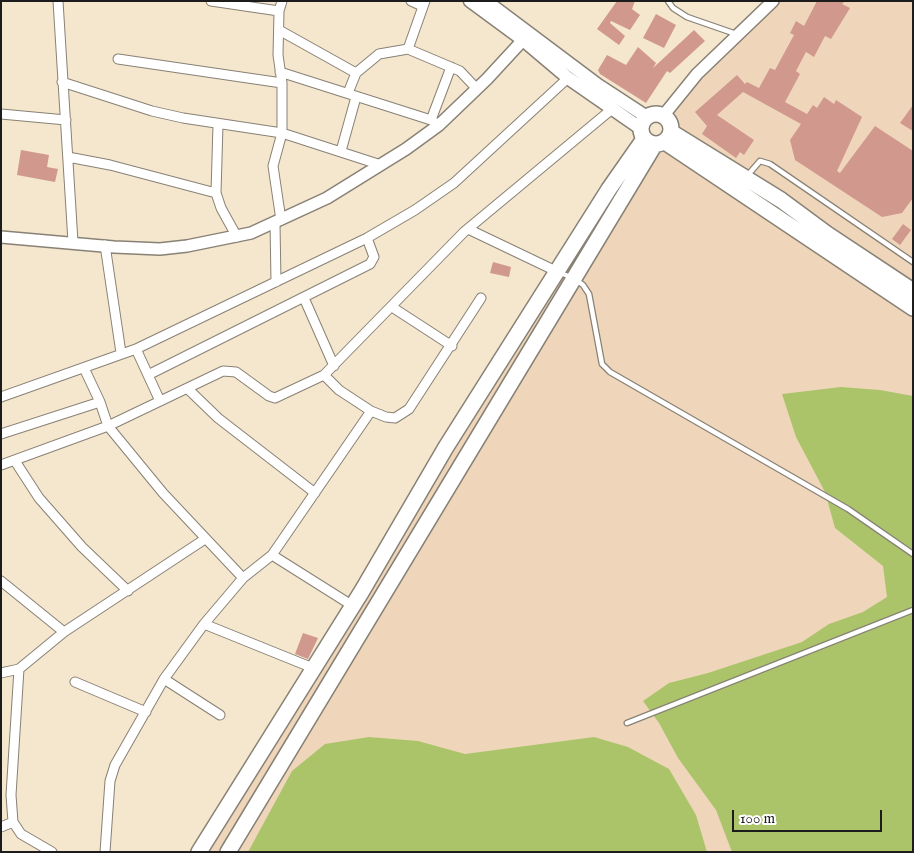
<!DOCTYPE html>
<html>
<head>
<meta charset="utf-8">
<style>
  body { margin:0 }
  #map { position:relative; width:914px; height:853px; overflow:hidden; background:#f5e6ce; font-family:"IM FELL English",serif }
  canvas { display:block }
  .frame { position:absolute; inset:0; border:2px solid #1c1c1c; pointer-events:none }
  .scale { position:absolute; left:732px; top:810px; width:150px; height:22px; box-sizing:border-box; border:2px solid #1c1c1c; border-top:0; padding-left:6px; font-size:15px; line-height:18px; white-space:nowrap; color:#1c1c1c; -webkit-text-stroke:4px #fff; paint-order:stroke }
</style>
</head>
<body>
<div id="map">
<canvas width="914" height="853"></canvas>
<div class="frame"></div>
<div class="scale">100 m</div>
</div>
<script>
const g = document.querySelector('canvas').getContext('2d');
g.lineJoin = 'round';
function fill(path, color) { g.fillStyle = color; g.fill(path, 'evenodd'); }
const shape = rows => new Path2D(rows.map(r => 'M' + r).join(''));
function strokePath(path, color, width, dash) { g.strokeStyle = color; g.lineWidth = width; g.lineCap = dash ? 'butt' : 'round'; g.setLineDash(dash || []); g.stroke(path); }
fill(shape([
  [773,1,913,1,913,292,671,125,670,119,675,98],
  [646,141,664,149,913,308,913,852,201,852,273,733]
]), '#efd6bb');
fill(shape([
  [841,387,880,390,913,396,913,852,732,852,716,810,678,758,659,723,643,701,669,683,708,673,802,642,829,624,863,612,887,597,883,566,835,528,825,492,796,437,782,394],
  [369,737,418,741,465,754,594,737,628,747,669,769,696,815,707,852,248,852,292,771,325,744]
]), '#abc469');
fill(shape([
  [617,1,635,1,632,9,640,15,630,30,611,21,610,23,625,36,619,45,597,29],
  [817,1,845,1,842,4,850,8,831,39,825,36,814,57,806,52,796,71,800,74,785,102,807,114,813,105,817,108,824,97,834,104,836,100,862,117,837,171,840,173,875,126,913,151,913,198,902,213,882,217,795,160,790,140,801,124,743,92,717,115,754,140,744,155,740,152,736,158,702,134,707,126,695,112,737,75,745,84,747,82,759,88,770,68,775,70,794,35,790,33,796,21,804,26],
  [656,14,676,25,664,48,643,38],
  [694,30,705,41,670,73,667,71,646,103,600,74,598,70,607,55,626,65,638,47,656,63,653,68],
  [913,105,913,131,900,123],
  [21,150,49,155,47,167,58,169,55,182,17,175],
  [903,224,911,230,900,245,892,239],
  [493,262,511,267,509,277,490,273],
  [303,633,318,638,308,659,295,654]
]), '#d1988d');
const service = shape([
  [668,1,673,8,687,17,736,34],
  [747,176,760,161,770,164,913,262],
  [560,273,574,278,583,285,589,294,602,364,610,372,848,509,913,554],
  [627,723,913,610]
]);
const minor = shape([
  [58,1,73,242],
  [211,1,279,11],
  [411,1,422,6],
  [279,30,356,73],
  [408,49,425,1],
  [118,59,282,83],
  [280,72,431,120,439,125],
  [62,82,152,111,183,118,282,133,381,165],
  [348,93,356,73,379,54,408,49,460,71,477,89],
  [1,114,66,120],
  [431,120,451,67],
  [218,124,216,193,221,208,237,237],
  [341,151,356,97],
  [68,157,110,165,216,193],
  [281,220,273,166,282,133,282,83,278,55,279,11,282,1],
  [275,223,276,282],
  [468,229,558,272],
  [105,245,121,353],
  [304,298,334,366],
  [392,307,452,346],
  [136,349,160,401],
  [84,368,100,402,108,426,163,493,243,578],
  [148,375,370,264,374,257,367,238],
  [324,375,339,390,371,411,386,417,395,418,409,409,481,298],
  [188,389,218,418,315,493],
  [1,397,136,349,367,238,415,210,454,183,568,78],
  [1,434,100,402],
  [15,461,39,498,82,547,128,591],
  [1,465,108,426,223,371,236,372,269,396,275,398,324,375,464,232,612,109],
  [272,555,353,606],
  [1,581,64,632],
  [204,624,313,668],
  [19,669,11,795,13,822,21,834,52,852],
  [1,673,19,669,64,632,205,539],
  [164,679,220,715],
  [75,682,146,712],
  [1,827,13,822],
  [105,852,110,781,115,765,164,679,204,624,243,578,272,555,371,411]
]);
const tertiary = shape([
  [663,116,697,74,773,1],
  [1,237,114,247,160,249,187,246,251,233,327,198,406,149,439,125,487,79,523,40]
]);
const secondary = shape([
  [470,1,523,40,568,78,640,128],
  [486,1,598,85,647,117]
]);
const primary = shape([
  '641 129a15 15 0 1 1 30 0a15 15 0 1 1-30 0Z',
  [671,132,781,200,827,234,913,291],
  [665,142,913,308],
  [199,852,362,591,446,447,609,189,644,139],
  [228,852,655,144]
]);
strokePath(service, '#888175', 7);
strokePath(minor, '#888175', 11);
strokePath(tertiary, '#888175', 14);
strokePath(secondary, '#888175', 15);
strokePath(primary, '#888175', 18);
strokePath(service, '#fff', 4.5);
strokePath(minor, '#fff', 9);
strokePath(tertiary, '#fff', 11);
strokePath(secondary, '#fff', 12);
strokePath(primary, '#fff', 15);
</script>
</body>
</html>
